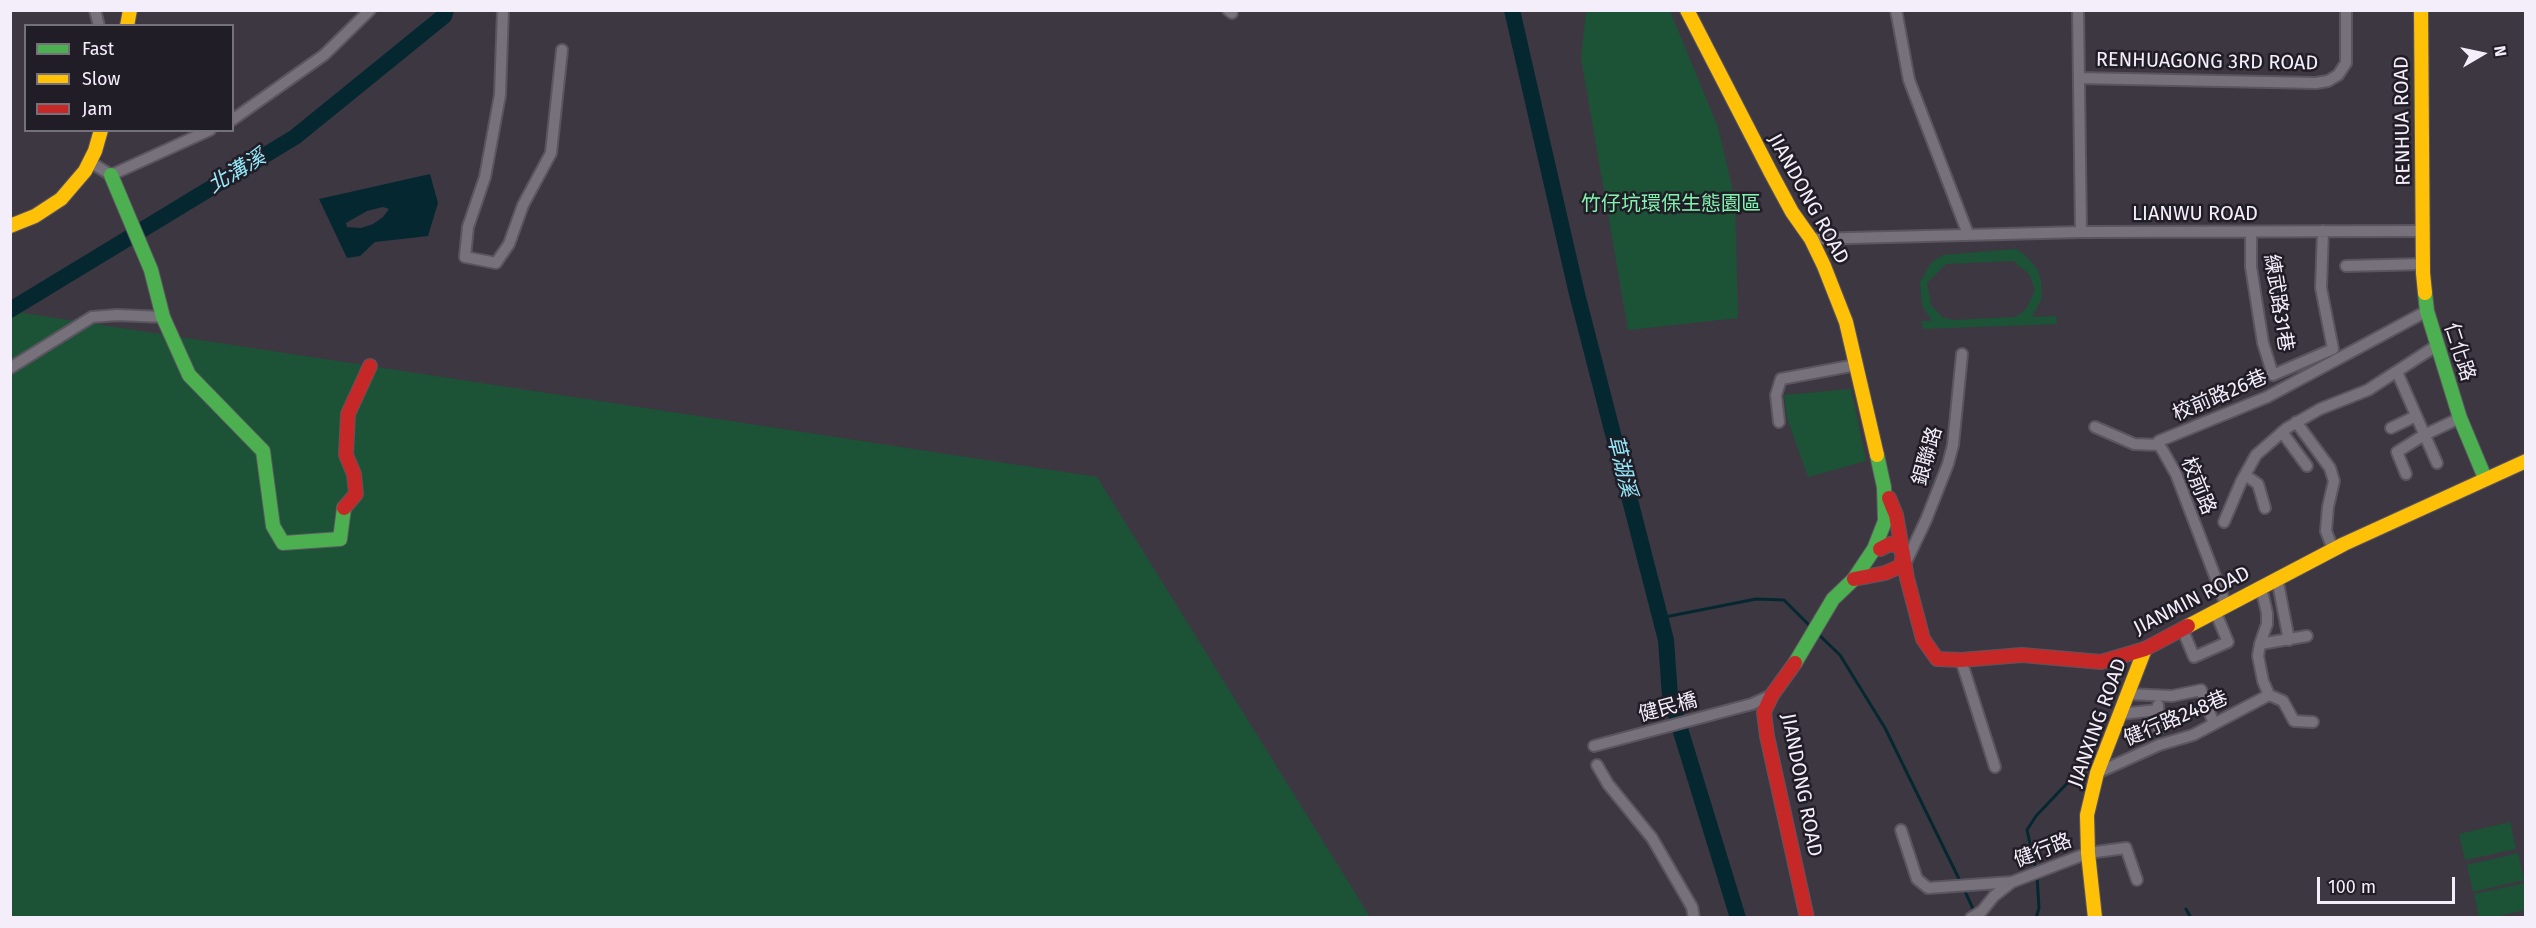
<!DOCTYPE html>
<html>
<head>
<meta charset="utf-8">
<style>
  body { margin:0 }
  #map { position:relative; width:2536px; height:928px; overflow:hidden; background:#3d3742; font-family:"Fira Sans",sans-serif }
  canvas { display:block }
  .frame { position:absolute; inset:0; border:12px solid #f4eefb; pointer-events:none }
  .legend { position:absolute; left:24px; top:24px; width:210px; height:108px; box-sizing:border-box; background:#211d26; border:2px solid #75717b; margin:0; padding:8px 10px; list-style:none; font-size:18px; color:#f4eefb }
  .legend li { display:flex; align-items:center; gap:12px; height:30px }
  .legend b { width:30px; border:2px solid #75717b }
  .north { position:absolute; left:2452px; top:24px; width:60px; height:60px; -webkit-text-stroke:4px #211d26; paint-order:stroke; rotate:81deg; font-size:16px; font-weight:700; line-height:24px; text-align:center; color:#f4eefb }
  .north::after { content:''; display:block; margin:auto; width:21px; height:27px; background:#f4eefb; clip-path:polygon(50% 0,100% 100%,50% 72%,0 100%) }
  .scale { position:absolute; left:2317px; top:877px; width:138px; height:27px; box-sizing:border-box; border:3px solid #f4eefb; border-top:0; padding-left:8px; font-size:18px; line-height:21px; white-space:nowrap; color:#f4eefb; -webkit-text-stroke:4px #211d26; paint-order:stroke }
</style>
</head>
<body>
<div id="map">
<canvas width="2536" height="928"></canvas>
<div class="frame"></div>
<ul class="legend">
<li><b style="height:8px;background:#4caf50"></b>Fast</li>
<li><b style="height:8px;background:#ffc107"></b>Slow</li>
<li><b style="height:8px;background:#c62828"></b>Jam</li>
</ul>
<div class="north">N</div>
<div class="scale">100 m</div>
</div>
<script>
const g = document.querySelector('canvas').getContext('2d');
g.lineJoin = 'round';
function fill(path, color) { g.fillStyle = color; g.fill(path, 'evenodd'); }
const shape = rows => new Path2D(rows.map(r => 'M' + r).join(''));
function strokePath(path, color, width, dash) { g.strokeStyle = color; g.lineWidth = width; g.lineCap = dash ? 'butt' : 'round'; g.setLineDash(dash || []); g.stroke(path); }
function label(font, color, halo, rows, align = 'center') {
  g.font = font + ' "Fira Sans","Noto Sans TC",sans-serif'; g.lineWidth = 5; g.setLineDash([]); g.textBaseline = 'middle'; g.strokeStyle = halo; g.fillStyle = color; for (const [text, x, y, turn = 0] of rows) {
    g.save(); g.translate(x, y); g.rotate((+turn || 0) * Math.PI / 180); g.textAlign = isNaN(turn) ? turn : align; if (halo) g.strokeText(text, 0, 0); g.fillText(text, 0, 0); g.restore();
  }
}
fill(shape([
  [1586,11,1670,11,1718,127,1735,200,1738,318,1628,330,1581,58],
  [2016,249,2024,254,2037,269,2041,280,2042,298,2032,317,2056,316,2057,324,1923,329,1921,321,1932,321,1922,306,1920,282,1931,263,1943,255],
  [2013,261,2029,274,2035,290,2026,309,2016,317,1953,320,1942,317,1931,305,1927,283,1946,264],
  [10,311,1097,477,1370,917,11,917],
  [1851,389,1866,461,1808,477,1787,418,1784,395],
  [2510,822,2516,849,2465,860,2459,834],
  [2518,853,2524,880,2473,892,2467,865],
  [2525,883,2525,910,2495,917,2479,917,2474,894]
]), '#1c5337');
fill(shape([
  [430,174,438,203,428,236,375,242,360,256,347,258,319,199],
  [383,207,389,209,383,217,373,224,361,228,347,227,346,223,367,211]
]), '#052830');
strokePath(shape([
  [1660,618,1756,599,1784,600,1812,628],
  [1817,633,1840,655,1885,728,1961,883],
  [2036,870,2027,830,2036,816,2074,776],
  [1964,889,1975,913],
  [2186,909,2191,918],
  [2036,918,2039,908,2037,876]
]), '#052830', 3);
strokePath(shape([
  [1512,10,1577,294,1666,640,1670,696,1738,918],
  [10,310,295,137,444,16,446,10]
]), '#052830', 16);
const street = shape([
  [95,10,99,26],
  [503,10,500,95,485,177,468,227,465,257,496,263,509,244,523,205,551,153,562,50],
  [1228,10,1232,13],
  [1896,10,1909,80,1968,234],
  [2078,10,2081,232],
  [2079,78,2316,83,2328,81,2338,75,2346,63,2346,10],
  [232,120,324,55,370,10],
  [90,162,111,175,210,130],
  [2251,232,2251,267,2263,343,2273,375,2333,349,2321,288,2323,231],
  [1811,239,2081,232,2423,231],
  [2346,266,2423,264],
  [10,368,92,317,117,315,163,317],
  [2397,372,2437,463],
  [1779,422,1776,395,1781,379,1856,365],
  [2296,422,2330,468,2334,481,2328,507,2326,531,2333,549],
  [2095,427,2134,444,2159,445,2163,451,2176,474,2226,605],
  [2391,428,2416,416],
  [2282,432,2307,466],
  [2155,445,2159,441,2267,397,2427,311],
  [2406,474,2397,452,2424,435,2460,418],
  [2245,475,2258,484,2265,508],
  [2224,522,2241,482,2256,455,2287,428,2320,409,2368,390,2436,346],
  [1906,562,1926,520,1948,464,1953,445,1962,354],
  [2277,578,2289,640],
  [2261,587,2267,613,2267,624,2260,644,2258,656,2263,681,2269,695,2283,701,2294,721,2313,722],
  [2182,628,2194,657,2228,642,2215,611],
  [2260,644,2307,636],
  [1961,660,1995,767],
  [2128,694,2172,696,2201,690,2214,724],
  [2121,714,2157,710],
  [2158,729,2158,705],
  [1594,746,1752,704,1772,695],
  [1597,765,1608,784,1652,838,1692,907,1694,918],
  [2097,773,2159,745,2193,735,2269,695],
  [1901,830,1917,879,1928,888,2012,882],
  [1971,918,1982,911,1994,896,2012,882,2088,853,2126,848,2137,880]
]);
const fast = shape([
  [111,175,151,270,163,317,189,375,263,451,273,526,283,543,340,539,344,508],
  [2425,293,2427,311,2460,418,2485,478],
  [1795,663,1833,599,1854,579,1874,549,1885,521,1884,487,1877,455]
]);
const slow = shape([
  [1687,10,1771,173,1792,212,1811,239,1824,266,1846,322,1877,455],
  [2421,10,2423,273,2425,293],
  [127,26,130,10],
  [10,226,35,216,61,199,85,171,95,151,101,130],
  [2188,626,2344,544,2526,461],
  [2095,918,2088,853,2087,815,2097,773,2145,649]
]);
const jam = shape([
  [1889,498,1896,515,1907,578,1923,639,1937,659,1961,660,2022,655,2101,662,2145,649,2188,626],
  [344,508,356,494,354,474,346,455,348,414,370,366],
  [1854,579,1885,573,1901,566,1903,553,1898,546,1890,544,1880,549],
  [1795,663,1772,695,1764,712,1767,736,1807,918]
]);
strokePath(street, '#5a555f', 14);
strokePath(fast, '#5a555f', 16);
strokePath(slow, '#5a555f', 16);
strokePath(jam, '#5a555f', 16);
strokePath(street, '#76717a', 10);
strokePath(fast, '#4caf50', 14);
strokePath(slow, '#ffc107', 14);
strokePath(jam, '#c62828', 14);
label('20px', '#f4eefb', '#211d26', [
  ["RENHUAGONG 3RD ROAD",2207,62,1],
  ["RENHUA ROAD",2403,121,-91],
  ["JIANDONG ROAD",1808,199,61],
  ["LIANWU ROAD",2195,214],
  ["練武路31巷",2278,303,81],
  ["仁化路",2459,352,72],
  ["校前路26巷",2220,396,-23],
  ["銀聯路",1928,456,-74],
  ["校前路",2198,486,68],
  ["JIANMIN ROAD",2192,601,-27],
  ["健民橋",1668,708,-15],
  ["健行路248巷",2176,719,-23],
  ["JIANXING ROAD",2098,723,-70],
  ["JIANDONG ROAD",1801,785,79],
  ["健行路",2043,851,-21]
]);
label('20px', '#80f3af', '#211d26', [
  ["竹仔坑環保生態園區",1671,204]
]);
label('italic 21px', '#93e9fb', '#211d26', [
  ["北溝溪",237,172,-31],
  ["草湖溪",1621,466,76]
]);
</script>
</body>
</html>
